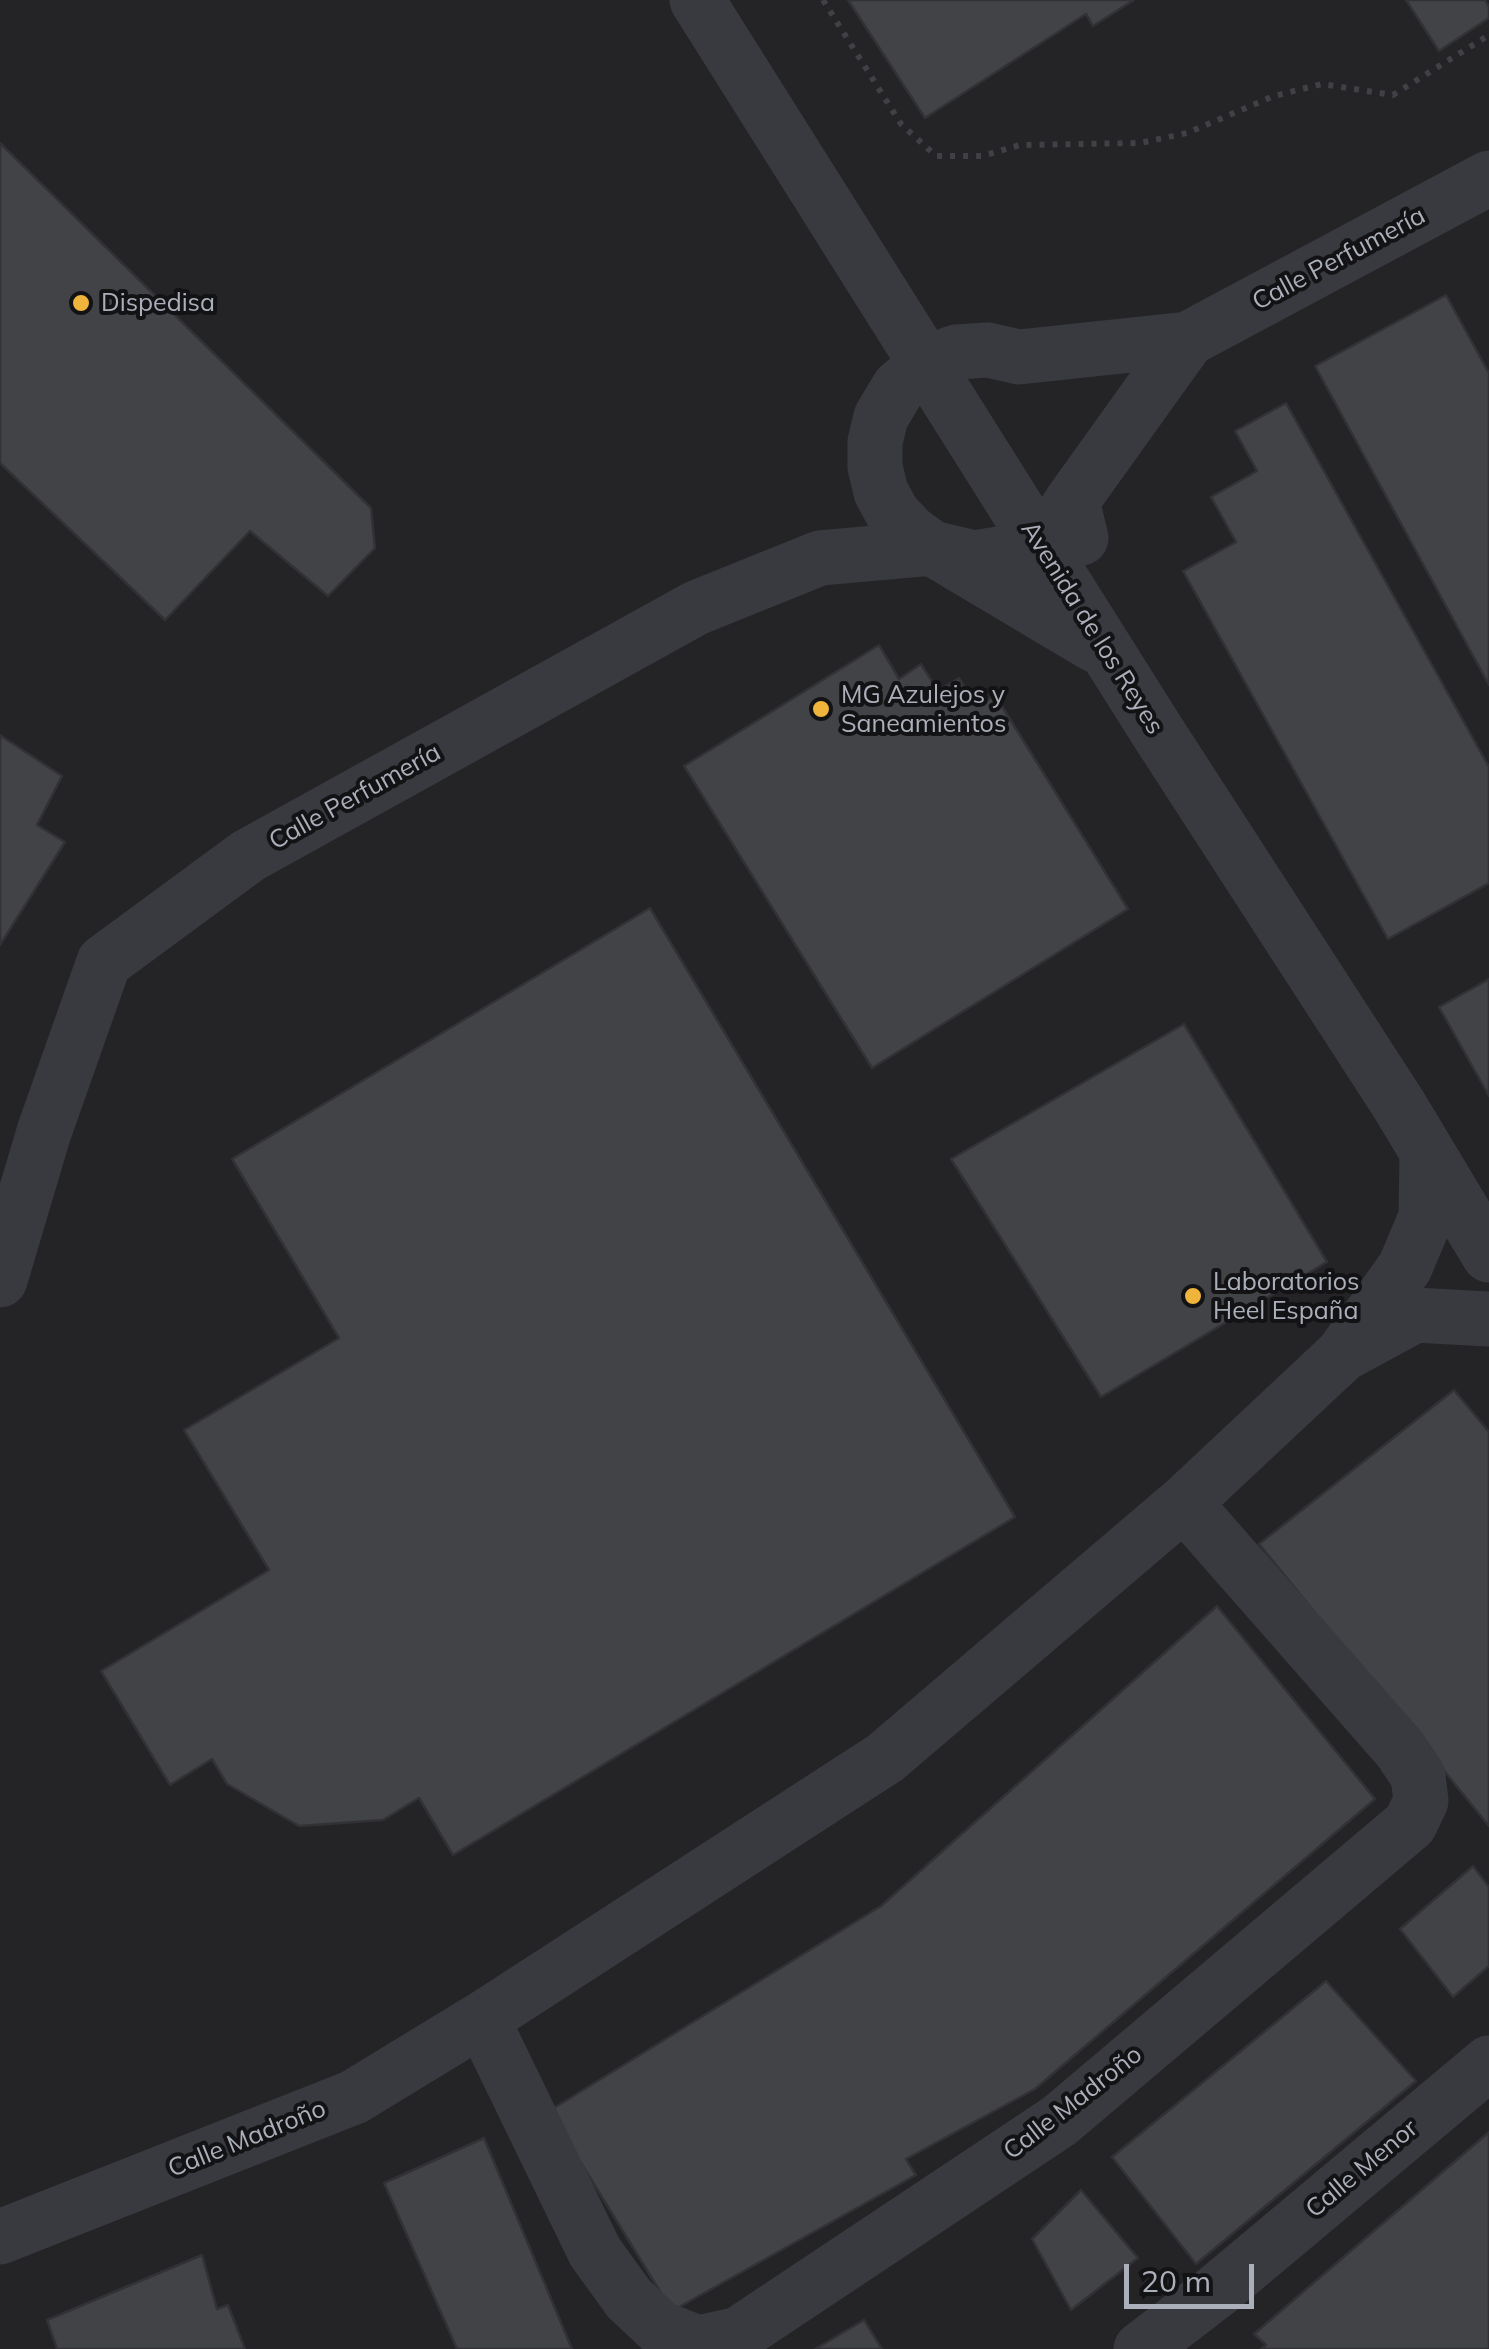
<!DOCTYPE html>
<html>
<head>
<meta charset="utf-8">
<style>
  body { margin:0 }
  #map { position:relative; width:1489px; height:2349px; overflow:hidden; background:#18181a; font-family:Mulish,sans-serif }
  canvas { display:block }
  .scale { position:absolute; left:1124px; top:2264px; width:130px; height:45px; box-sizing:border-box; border:5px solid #abafba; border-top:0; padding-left:12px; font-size:30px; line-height:35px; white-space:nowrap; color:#abafba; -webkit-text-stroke:8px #131315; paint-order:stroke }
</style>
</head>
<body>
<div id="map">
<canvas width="1489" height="2349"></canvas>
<div class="scale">20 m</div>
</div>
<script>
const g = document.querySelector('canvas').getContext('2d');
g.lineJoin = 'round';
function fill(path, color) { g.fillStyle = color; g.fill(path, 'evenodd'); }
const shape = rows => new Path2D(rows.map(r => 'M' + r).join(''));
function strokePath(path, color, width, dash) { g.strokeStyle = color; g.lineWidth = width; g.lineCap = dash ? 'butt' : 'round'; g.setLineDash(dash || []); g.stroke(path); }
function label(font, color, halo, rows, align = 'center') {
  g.font = font + ' Mulish,sans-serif'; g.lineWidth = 8; g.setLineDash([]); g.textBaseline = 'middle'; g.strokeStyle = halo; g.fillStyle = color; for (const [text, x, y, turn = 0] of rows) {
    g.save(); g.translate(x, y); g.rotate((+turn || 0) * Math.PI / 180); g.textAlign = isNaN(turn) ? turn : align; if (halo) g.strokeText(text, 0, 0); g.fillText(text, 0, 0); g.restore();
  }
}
fill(shape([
  [0,0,1489,0,1489,2349,0,2349]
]), '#242427');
const building = shape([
  [848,0,1134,0,1093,26,1086,14,925,118,848,0],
  [1406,0,1485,0,1489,7,1489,18,1439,51,1406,0],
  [0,143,371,508,375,548,328,596,250,531,165,620,0,463,0,143],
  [1446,295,1489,373,1489,685,1315,366,1446,295],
  [1286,403,1489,767,1489,883,1388,939,1183,571,1236,542,1211,497,1257,471,1235,431,1286,403],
  [879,645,899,679,921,664,938,691,959,678,977,706,995,695,1128,909,872,1068,684,766,879,645],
  [0,735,62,776,37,825,65,842,0,945,0,735],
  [650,908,1015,1517,453,1855,419,1798,383,1820,299,1826,227,1784,212,1759,170,1785,101,1671,269,1570,184,1430,339,1338,232,1159,650,908],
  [1489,979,1489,1096,1439,1007,1489,979],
  [1184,1024,1327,1262,1101,1397,951,1159,1184,1024],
  [1454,1390,1489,1432,1489,1826,1259,1544,1454,1390],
  [1217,1606,1375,1799,1035,2089,906,2159,916,2175,672,2311,549,2111,881,1906,1217,1606],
  [1473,1866,1489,1887,1489,1966,1453,1997,1400,1929,1473,1866],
  [1326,1981,1416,2081,1196,2264,1112,2157,1326,1981],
  [1489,2132,1489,2349,1261,2349,1266,2345,1254,2334,1489,2132],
  [484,2138,572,2349,457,2349,384,2183,484,2138],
  [1081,2190,1138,2258,1071,2310,1032,2239,1081,2190],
  [202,2255,217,2309,228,2305,245,2349,57,2349,47,2320,202,2255],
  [864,2320,882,2349,815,2349,864,2320]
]);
fill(building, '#424347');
strokePath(building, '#323236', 2.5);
strokePath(shape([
  [823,0,901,124,936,156,982,156,1020,145,1140,143,1187,133,1274,96,1322,84,1393,95,1489,35]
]), '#3f4146', 6, [5, 8]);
strokePath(shape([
  [697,0,1157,731,1399,1105,1489,1255],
  [1072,501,1058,523,1037,541,1018,551,974,558,932,548,911,533,893,514,881,492,875,467,875,442,881,417,899,387,927,364,956,352,988,350,1019,357,1188,339,1489,178],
  [1081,538,1072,501,1188,339],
  [1427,1155,1426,1217,1405,1267,1343,1354,1415,1315,1489,1319],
  [0,1280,44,1132,104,962,248,856,696,608,820,558,932,548,1095,645],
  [482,2019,595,2252,629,2299,660,2328,698,2343,739,2334,1059,2121,1410,1824,1421,1801,1418,1776,1400,1749,1184,1503],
  [0,2237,354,2097,482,2019,885,1758,1184,1503,1343,1354],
  [1141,2349,1218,2290,1489,2063]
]), '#393a3f', 55);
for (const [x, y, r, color] of [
  [81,303,10,"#eeb43c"],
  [821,709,10,"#eeb43c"],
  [1193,1296,10,"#eeb43c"]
]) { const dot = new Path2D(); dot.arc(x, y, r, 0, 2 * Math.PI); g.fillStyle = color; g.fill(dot); strokePath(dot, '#131315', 4); }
label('25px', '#abafba', '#131315', [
  ["Calle Perfumería",1339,259,-28],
  ["Avenida de los Reyes",1092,628,58],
  ["Calle Perfumería",355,797,-29],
  ["Calle Madroño",1073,2103,-38],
  ["Calle Madroño",247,2139,-22],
  ["Calle Menor",1362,2169,-40]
]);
label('25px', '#abafba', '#131315', [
  ["Dispedisa",101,303],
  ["MG Azulejos y",841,695],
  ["Saneamientos",841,724],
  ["Laboratorios",1213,1282],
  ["Heel España",1213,1311]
], 'left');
</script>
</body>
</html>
